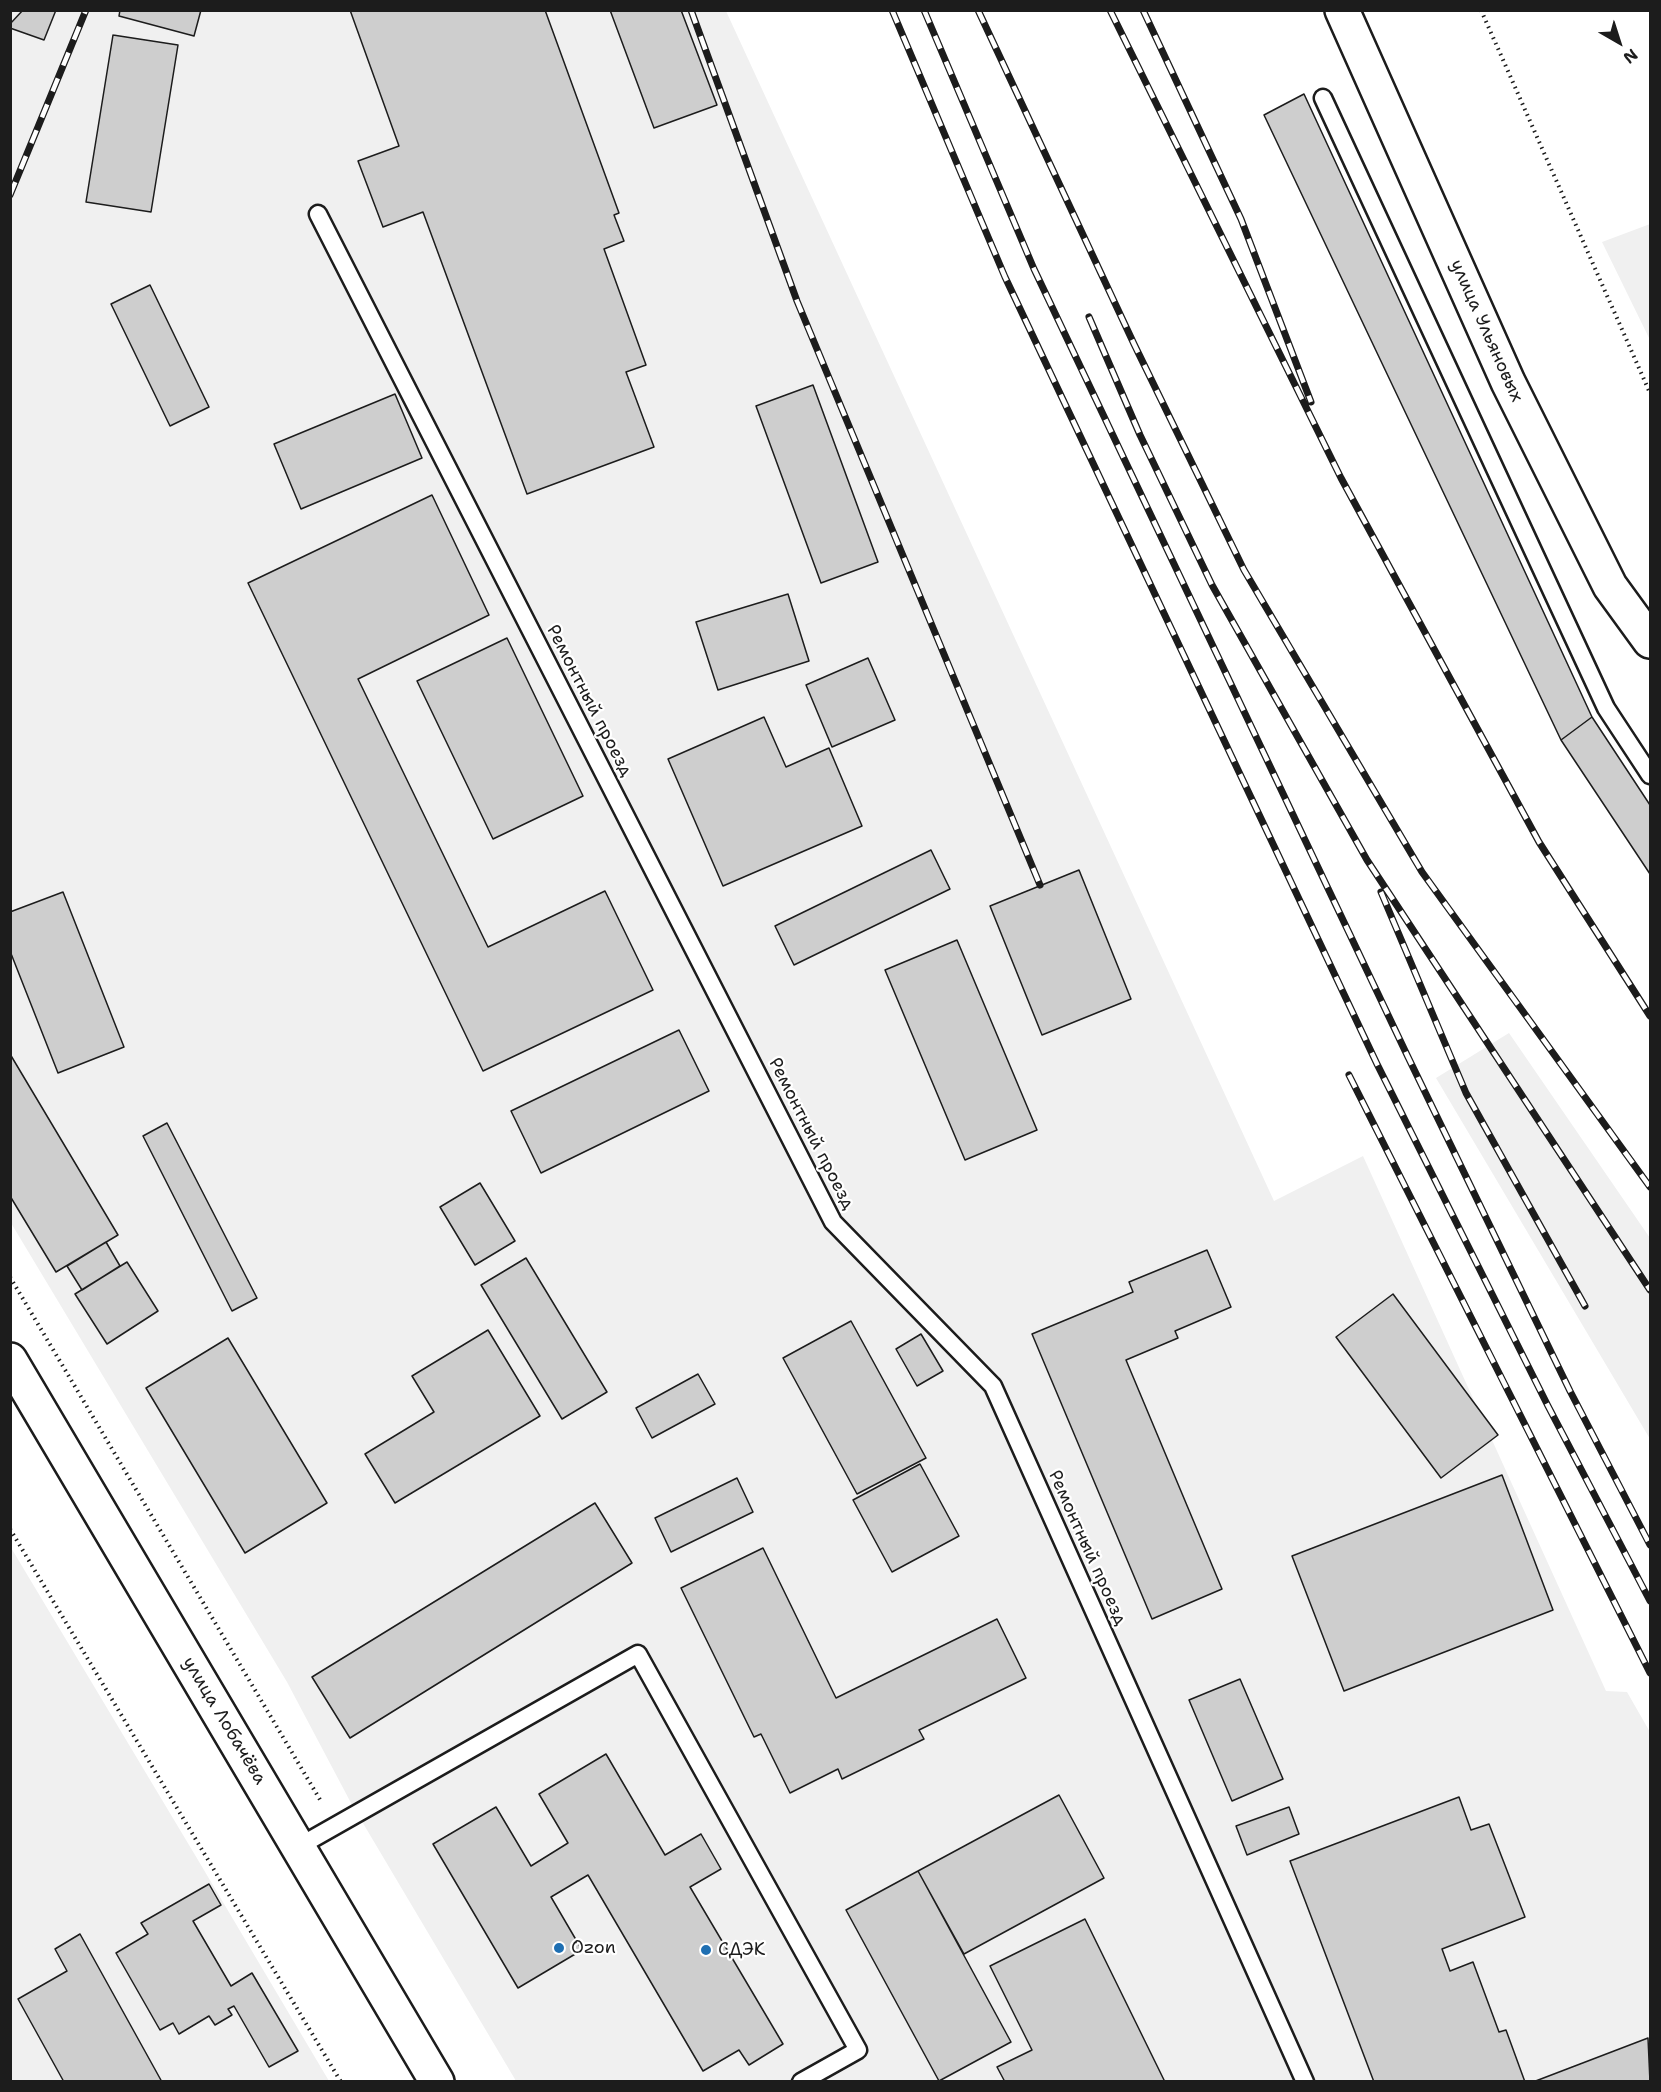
<!DOCTYPE html>
<html>
<head>
<meta charset="utf-8">
<style>
  body { margin:0 }
  #map { position:relative; width:1661px; height:2092px; overflow:hidden; background:#fff; font-family:"Shantell Sans",sans-serif }
  canvas { display:block }
  .frame { position:absolute; inset:0; border:12px solid #1c1c1c; pointer-events:none }
  .north { position:absolute; left:1589px; top:12px; width:60px; height:60px; -webkit-text-stroke:4px #fff; paint-order:stroke; rotate:141deg; font-size:16px; font-weight:700; line-height:24px; text-align:center; color:#1c1c1c }
  .north::after { content:''; display:block; margin:auto; width:21px; height:27px; background:#1c1c1c; clip-path:polygon(50% 0,100% 100%,50% 72%,0 100%) }
</style>
</head>
<body>
<div id="map">
<canvas width="1661" height="2092"></canvas>
<div class="frame"></div>
<div class="north">N</div>
</div>
<script>
const g = document.querySelector('canvas').getContext('2d');
g.lineJoin = 'round';
function fill(path, color) { g.fillStyle = color; g.fill(path, 'evenodd'); }
const shape = rows => new Path2D(rows.map(r => 'M' + r).join(''));
function strokePath(path, color, width, dash) { g.strokeStyle = color; g.lineWidth = width; g.lineCap = dash ? 'butt' : 'round'; g.setLineDash(dash || []); g.stroke(path); }
function label(font, color, halo, rows, align = 'center') {
  g.font = font + ' "Shantell Sans",sans-serif'; g.lineWidth = 4.5; g.setLineDash([]); g.textBaseline = 'middle'; g.strokeStyle = halo; g.fillStyle = color; for (const [text, x, y, turn = 0] of rows) {
    g.save(); g.translate(x, y); g.rotate((+turn || 0) * Math.PI / 180); g.textAlign = isNaN(turn) ? turn : align; if (halo) g.strokeText(text, 0, 0); g.fillText(text, 0, 0); g.restore();
  }
}
fill(shape([
  [11,11,726,11,1274,1201,1363,1156,1606,1691,1627,1692,1650,1732,1650,2081,516,2081,351,1803,287,1682,11,1223],
  [1650,224,1650,340,1602,242],
  [1509,1033,1650,1238,1650,1439,1436,1078],
  [10,1546,198,1860,329,2081,11,2081]
]), '#f0f0f0');
const building = shape([
  [23,10,56,10,44,40,10,28,10,24,23,10],
  [120,10,201,10,194,36,119,16,120,10],
  [350,10,545,10,619,213,614,215,624,241,604,249,646,365,626,372,654,447,527,494,423,212,383,227,358,161,399,146,350,10],
  [610,10,681,10,717,105,654,128,610,10],
  [113,35,178,45,151,212,86,202,113,35],
  [1304,94,1592,717,1561,740,1264,115,1304,94],
  [150,285,209,407,170,426,111,304,150,285],
  [813,385,878,562,821,583,756,406,813,385],
  [395,394,422,458,301,509,274,444,395,394],
  [432,495,489,615,358,679,488,947,605,891,653,990,483,1071,248,583,432,495],
  [788,594,809,661,718,690,696,622,788,594],
  [507,638,583,796,493,839,417,681,507,638],
  [868,658,895,720,832,747,806,685,868,658],
  [764,717,786,767,829,748,862,826,723,886,668,759,764,717],
  [1592,717,1650,805,1650,874,1561,740,1592,717],
  [931,850,950,889,794,965,775,926,931,850],
  [1079,870,1131,999,1042,1035,990,906,1079,870],
  [63,892,124,1047,58,1073,10,951,10,912,63,892],
  [957,940,1037,1130,965,1160,885,970,957,940],
  [679,1030,709,1091,541,1173,511,1111,679,1030],
  [10,1054,118,1235,56,1272,10,1196,10,1054],
  [167,1123,257,1298,232,1311,143,1136,167,1123],
  [480,1183,515,1241,475,1265,440,1207,480,1183],
  [106,1242,120,1266,82,1290,67,1266,106,1242],
  [1207,1250,1231,1307,1175,1331,1178,1338,1126,1360,1222,1589,1152,1619,1032,1334,1133,1292,1129,1282,1207,1250],
  [526,1258,607,1392,562,1419,481,1285,526,1258],
  [127,1262,158,1311,107,1344,75,1294,127,1262],
  [1393,1294,1498,1435,1441,1478,1336,1337,1393,1294],
  [851,1321,926,1458,857,1494,783,1358,851,1321],
  [488,1330,540,1416,395,1503,365,1454,434,1412,412,1376,488,1330],
  [921,1334,943,1371,917,1386,896,1349,921,1334],
  [228,1338,327,1503,245,1553,146,1388,228,1338],
  [698,1374,715,1404,652,1438,636,1408,698,1374],
  [920,1464,959,1536,892,1572,853,1500,920,1464],
  [1502,1475,1553,1610,1344,1691,1292,1556,1502,1475],
  [737,1478,753,1512,671,1552,655,1518,737,1478],
  [595,1503,632,1563,350,1738,312,1677,595,1503],
  [763,1548,836,1698,997,1619,1026,1678,919,1730,924,1739,842,1779,838,1769,790,1793,761,1734,754,1737,681,1588,763,1548],
  [1240,1679,1283,1779,1232,1801,1189,1700,1240,1679],
  [606,1754,665,1855,701,1834,721,1869,690,1887,783,2044,749,2065,739,2050,703,2071,588,1875,551,1897,582,1950,518,1988,433,1844,496,1807,531,1866,568,1843,539,1794,606,1754],
  [1059,1795,1104,1878,964,1954,918,1871,1059,1795],
  [1459,1797,1471,1830,1489,1824,1525,1917,1442,1949,1450,1971,1473,1962,1499,2032,1506,2030,1525,2082,1374,2082,1290,1861,1459,1797],
  [1289,1807,1299,1834,1247,1855,1236,1826,1289,1807],
  [918,1871,1011,2042,939,2081,846,1910,918,1871],
  [209,1884,221,1905,193,1921,231,1986,252,1973,298,2051,269,2067,234,2006,228,2009,232,2015,215,2025,209,2016,179,2034,173,2023,160,2030,116,1953,148,1934,141,1923,209,1884],
  [1085,1919,1165,2082,1005,2082,997,2067,1032,2050,990,1966,1085,1919],
  [80,1934,162,2082,64,2082,18,1999,67,1971,55,1949,80,1934],
  [1648,2038,1650,2082,1533,2082,1648,2038]
]);
fill(building, '#cecece');
strokePath(building, '#1c1c1c', 1.5);
const service = shape([
  [1323,98,1606,708,1650,775],
  [318,214,833,1222,993,1386,1305,2082],
  [298,1847,638,1654,858,2050,801,2082]
]);
const minor = shape([
  [1342,10,1508,382,1610,586,1650,641]
]);
const secondary = shape([
  [10,1360,437,2082]
]);
strokePath(service, '#1c1c1c', 21);
strokePath(minor, '#1c1c1c', 38);
strokePath(secondary, '#1c1c1c', 38);
strokePath(shape([
  [1481,10,1650,393],
  [10,1277,322,1803],
  [10,1529,341,2082]
]), '#1c1c1c', 4, [1.5, 4.5]);
strokePath(service, '#fff', 16);
strokePath(minor, '#fff', 33);
strokePath(secondary, '#fff', 33);
const rail = shape([
  [691,10,797,301,1040,885],
  [892,10,1005,277,1377,1064,1548,1406,1650,1601],
  [924,10,1034,269,1408,1057,1570,1391,1650,1545],
  [978,10,1134,344,1244,570,1422,872,1650,1187],
  [1110,10,1341,478,1539,842,1650,1016],
  [1143,10,1241,219,1311,402],
  [10,195,86,10],
  [1089,317,1140,435,1212,585,1367,860,1650,1290],
  [1381,892,1466,1093,1585,1306],
  [1349,1075,1650,1673]
]);
strokePath(rail, '#1c1c1c', 7);
strokePath(rail, '#fff', 4.5, [14]);
for (const [x, y, r, color] of [
  [559,1948,6,"#1f6fb2"],
  [706,1950,6,"#1f6fb2"]
]) { const dot = new Path2D(); dot.arc(x, y, r, 0, 2 * Math.PI); g.fillStyle = color; g.fill(dot); strokePath(dot, '#fff', 2); }
label('18px', '#1c1c1c', '#fff', [
  ["улица Ульяновых",1486,331,66],
  ["Ремонтный проезд",589,701,63],
  ["Ремонтный проезд",811,1134,63],
  ["Ремонтный проезд",1087,1548,66],
  ["улица Лобачёва",224,1721,59]
]);
label('18px', '#1c1c1c', '#fff', [
  ["Ozon",571,1948],
  ["СДЭК",718,1950]
], 'left');
</script>
</body>
</html>
